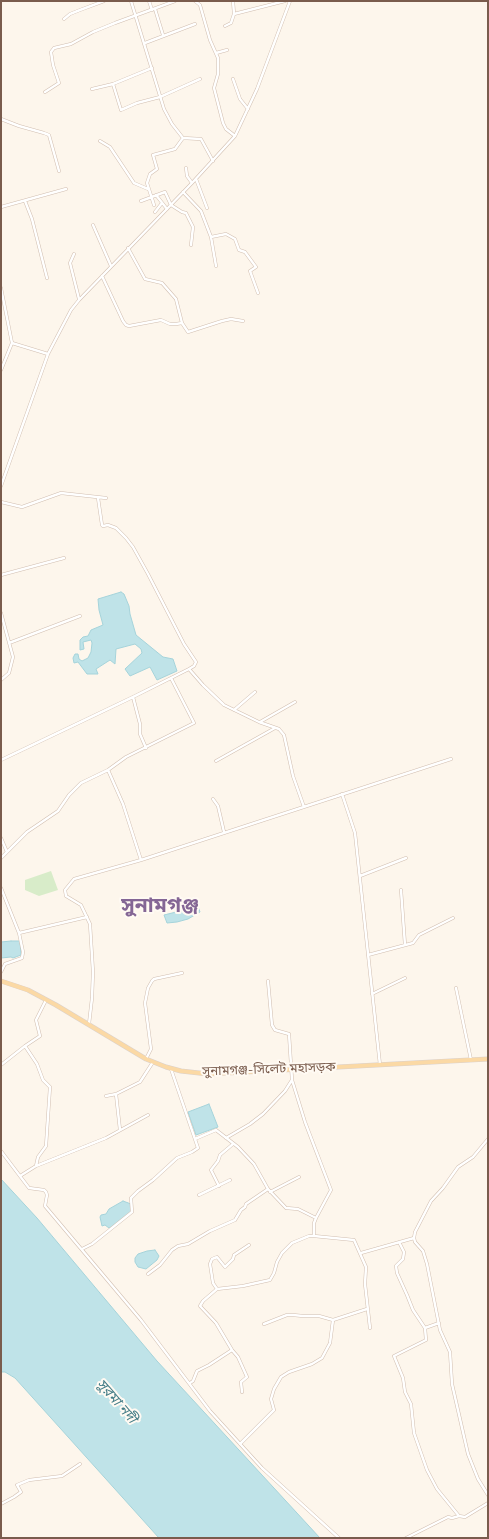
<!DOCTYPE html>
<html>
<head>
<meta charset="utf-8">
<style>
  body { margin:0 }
  #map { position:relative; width:489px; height:1539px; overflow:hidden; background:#fdf6ec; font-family:"Nunito Sans",sans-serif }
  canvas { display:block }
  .frame { position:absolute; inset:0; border:2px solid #7a5c4d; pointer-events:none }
</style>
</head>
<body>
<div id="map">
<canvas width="489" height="1539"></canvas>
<div class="frame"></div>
</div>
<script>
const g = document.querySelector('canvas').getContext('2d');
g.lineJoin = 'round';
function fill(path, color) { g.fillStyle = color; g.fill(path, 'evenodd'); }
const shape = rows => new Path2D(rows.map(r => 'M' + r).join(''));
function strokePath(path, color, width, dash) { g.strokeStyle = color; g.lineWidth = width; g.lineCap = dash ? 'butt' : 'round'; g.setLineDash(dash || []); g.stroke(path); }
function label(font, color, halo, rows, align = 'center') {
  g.font = font + ' "Nunito Sans","Noto Sans Bengali",sans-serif'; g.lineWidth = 4; g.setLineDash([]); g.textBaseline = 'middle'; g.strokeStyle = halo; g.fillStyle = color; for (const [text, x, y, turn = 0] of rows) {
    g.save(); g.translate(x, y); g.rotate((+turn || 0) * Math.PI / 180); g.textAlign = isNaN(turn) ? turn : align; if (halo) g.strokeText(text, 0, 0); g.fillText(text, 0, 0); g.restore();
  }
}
fill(shape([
  [51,871,58,890,39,896,25,890,25,880]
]), '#d8ecc9');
const water = shape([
  [121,592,124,594,129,606,130,614,136,635,163,657,173,659,177,671,157,680,150,667,130,676,125,669,142,653,141,649,135,644,116,649,115,664,110,660,96,669,98,674,87,674,78,662,74,663,73,658,75,654,78,654,79,659,82,661,88,658,91,652,92,643,91,640,83,642,84,649,80,650,80,640,83,637,88,636,91,630,103,625,99,610,98,599,121,592],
  [195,898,200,912,188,919,177,922,167,923,164,915,184,910,183,904,195,898],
  [11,941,20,941,21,955,13,958,11,957,1,958,1,942,11,941],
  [209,1104,218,1127,196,1135,188,1112,209,1104],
  [1,1179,37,1218,157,1361,320,1538,159,1538,15,1378,5,1372,1,1372,1,1179],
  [123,1201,131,1204,131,1212,111,1227,109,1228,105,1225,102,1226,100,1217,101,1215,106,1214,109,1209,123,1201],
  [155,1250,159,1256,157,1260,146,1269,138,1267,135,1262,135,1258,138,1254,147,1251,155,1250]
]);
fill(water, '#bfe3e8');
strokePath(water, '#a5d3da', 1);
const street = shape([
  [131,1,164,109,172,124,183,138,201,139,213,161],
  [149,1,152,10],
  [195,1,200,5,210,40,218,58,218,74,214,88,223,123,226,129,235,136],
  [233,1,234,14,285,1],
  [155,9,163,35],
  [64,19,70,14,80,10,104,1],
  [225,26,231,23,234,14],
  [145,43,195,24],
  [216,53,227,50],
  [152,68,113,84,121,110,137,103,160,97,200,79],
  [233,79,240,99,248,109],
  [92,89,113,84],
  [45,92,59,83,53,65,51,52,54,48,71,44,93,32,115,23,175,1],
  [1,119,19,126,44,133,49,135,59,171],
  [100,141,110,147,134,183,148,189],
  [186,168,187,176,192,183],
  [196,179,207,208],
  [183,192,201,211,211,237,216,266],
  [156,195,167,209],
  [25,201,32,219,47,278],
  [141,201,165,192,171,205,182,212,186,213,193,227,191,245],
  [154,205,147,183,150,174,157,169,153,155,175,149,183,138],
  [1,207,66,189],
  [155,212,162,203],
  [93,225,111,266],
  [211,237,226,234,235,239,239,250,245,252,256,267,250,271,258,293],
  [128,248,145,279,162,283,176,299,182,323],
  [74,254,70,263,79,299],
  [102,276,123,321,126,325,129,326,161,320,170,324,176,324,182,323,188,332,222,321,231,319,243,321],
  [1,288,12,343,1,370],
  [12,343,48,354],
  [1,486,48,354,71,310,79,300,192,183,235,136,257,89,290,1],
  [1,502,22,507,61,493,106,498],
  [1,575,64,558],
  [1,613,13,657,9,673,1,680],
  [9,643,80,616],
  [189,669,203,685,224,705,259,722,279,729,284,735,293,776,304,807],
  [133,697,140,724,140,734,146,748],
  [234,710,255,692],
  [260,722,295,702],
  [1,760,133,697,189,669,194,666,196,662,184,644,148,574,133,547,126,538,116,528,108,525,103,526,102,525,98,498],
  [216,761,275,728],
  [108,770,123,804,141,860],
  [342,794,355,833,380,1065],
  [213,799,218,806,224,832],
  [1,838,7,852],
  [1,858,27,832,58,811,69,795,81,783,108,770,126,757,194,723,171,678],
  [360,876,406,858],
  [1,888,19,933,23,952,22,958,5,964,1,972],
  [401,890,405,945],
  [19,933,87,917],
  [368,955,413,943,419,935,453,918],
  [456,988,471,1060],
  [372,994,405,978],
  [89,1024,92,998,93,972,90,924,81,905,66,896,65,890,74,879,141,860,451,759],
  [146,1059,151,1049,145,1003,148,988,152,981,154,979,182,973],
  [1,1065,25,1046],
  [292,1080,305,1122,331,1190,316,1218,314,1223,314,1236],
  [116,1094,120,1130],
  [106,1096,116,1094,140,1082,153,1062],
  [226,1138,250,1124,263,1114,285,1091,292,1080,289,1034,275,1030,272,1025,268,981],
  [195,1139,216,1130,238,1147,254,1164,268,1189,286,1208,298,1209,316,1218],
  [488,1139,473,1157,458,1167,443,1188,431,1201,415,1232,414,1238,415,1242,423,1251,427,1264,440,1330,450,1352,452,1384,468,1454,478,1479,488,1495],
  [1,1151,29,1188,44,1190,46,1192,47,1195,45,1206,141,1320,210,1411,262,1468,339,1538],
  [36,1166,106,1138,148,1115],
  [20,1176,36,1166,38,1157,46,1146,50,1087,43,1080,37,1064,25,1046,40,1036,36,1020,46,1000],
  [219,1186,211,1170,218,1161,220,1155,233,1144],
  [270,1192,299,1177],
  [199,1195,230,1180],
  [399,1242,404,1252,403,1259,396,1266,397,1273,407,1295,413,1310,425,1328],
  [82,1249,92,1244,132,1212,131,1198,138,1191,153,1180,177,1158,192,1152,198,1148,171,1069],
  [361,1253,414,1238],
  [148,1274,160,1265,172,1250,178,1246,188,1244,210,1231,235,1220,241,1210,245,1207,246,1204,268,1189],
  [217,1289,213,1283,210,1264,212,1259,217,1257,225,1267,233,1259,234,1255,249,1245],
  [439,1323,425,1328,426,1340,394,1356,403,1378,405,1392,411,1404,414,1433,427,1470,437,1489,459,1516],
  [264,1324,287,1315,293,1315,303,1316,319,1316,333,1320,367,1309],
  [232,1350,216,1323,200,1306,203,1301,217,1289,243,1286,270,1280,274,1273,277,1262,282,1253,292,1243,309,1236,314,1236,354,1240,366,1267,365,1284,370,1328],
  [190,1383,193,1381,197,1371,209,1365,232,1350,238,1357,247,1377,241,1382,242,1392],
  [240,1444,274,1410,271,1399,274,1389,281,1377,289,1372,312,1364,322,1358,330,1343,333,1320],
  [1,1504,14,1497,21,1492,17,1485,29,1480,62,1476,80,1464],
  [406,1538,448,1517,452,1518,459,1516,465,1517,488,1503]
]);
const primary = shape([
  [1,981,28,990,56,1005,146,1059,166,1067,181,1071,208,1074,488,1059]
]);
strokePath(street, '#d1beb0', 3.5);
strokePath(primary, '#dad1cd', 5);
strokePath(street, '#fff', 2.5);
strokePath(primary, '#fbd9a5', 4);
label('13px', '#7a5c4d', '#fffaf3', [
  ["সুনামগঞ্জ-সিলেট মহাসড়ক",269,1070,-2]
]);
label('italic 14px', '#437c86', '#fffaf3', [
  ["সুরমা নদী",116,1402,49]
]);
label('bold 21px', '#846695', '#fffaf3', [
  ["সুনামগঞ্জ",160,907]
]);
</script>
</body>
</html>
